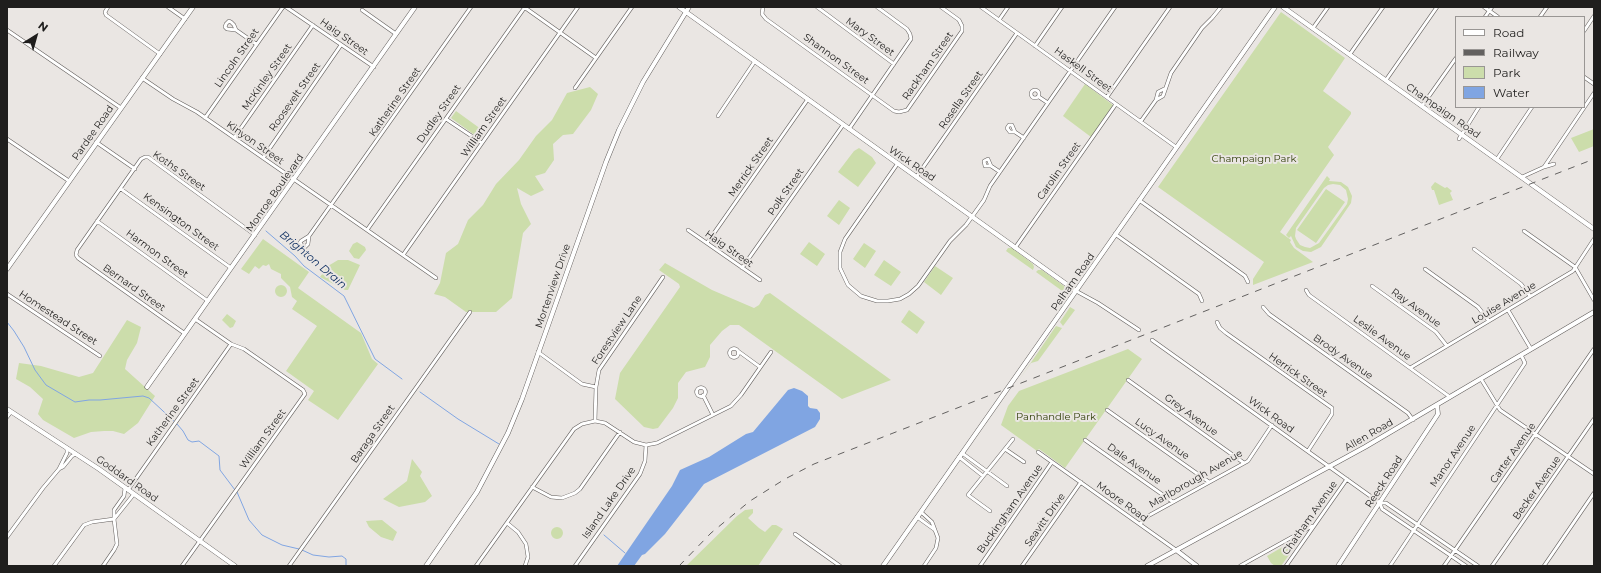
<!DOCTYPE html>
<html>
<head>
<meta charset="utf-8">
<style>
  body { margin:0 }
  #map { position:relative; width:1601px; height:573px; overflow:hidden; background:#eae6e3; font-family:Montserrat,sans-serif }
  canvas { display:block }
  .frame { position:absolute; inset:0; border:8px solid #1f1e1d; pointer-events:none }
  .legend { position:absolute; left:1455px; top:16px; width:130px; height:92px; box-sizing:border-box; background:#eae6e3; border:1px solid #999694; margin:0; padding:5px 7px; list-style:none; font-size:12px; color:#1f1e1d }
  .legend li { display:flex; align-items:center; gap:8px; height:20px }
  .legend b { width:20px; border:1px solid #999694 }
  .north { position:absolute; left:16px; top:16px; width:40px; height:40px; -webkit-text-stroke:3px #eae6e3; paint-order:stroke; rotate:37deg; font-size:11px; font-weight:700; line-height:16px; text-align:center; color:#1f1e1d }
  .north::after { content:''; display:block; margin:auto; width:14px; height:18px; background:#1f1e1d; clip-path:polygon(50% 0,100% 100%,50% 72%,0 100%) }
</style>
</head>
<body>
<div id="map">
<canvas width="1601" height="573"></canvas>
<div class="frame"></div>
<ul class="legend">
<li><b style="height:5px;background:#fff"></b>Road</li>
<li><b style="height:5px;background:#636160"></b>Railway</li>
<li><b style="height:11px;background:#ccddab"></b>Park</li>
<li><b style="height:11px;background:#80a5e2"></b>Water</li>
</ul>
<div class="north">N</div>
</div>
<script>
const g = document.querySelector('canvas').getContext('2d');
g.lineJoin = 'round';
function fill(path, color) { g.fillStyle = color; g.fill(path, 'evenodd'); }
const shape = rows => new Path2D(rows.map(r => 'M' + r).join(''));
function strokePath(path, color, width, dash) { g.strokeStyle = color; g.lineWidth = width; g.lineCap = dash ? 'butt' : 'round'; g.setLineDash(dash || []); g.stroke(path); }
function label(font, color, halo, rows, align = 'center') {
  g.font = font + ' Montserrat,sans-serif'; g.lineWidth = 4; g.setLineDash([]); g.textBaseline = 'middle'; g.strokeStyle = halo; g.fillStyle = color; for (const [text, x, y, turn = 0] of rows) {
    g.save(); g.translate(x, y); g.rotate((+turn || 0) * Math.PI / 180); g.textAlign = isNaN(turn) ? turn : align; if (halo) g.strokeText(text, 0, 0); g.fillText(text, 0, 0); g.restore();
  }
}
fill(shape([
  [1281,12,1345,58,1323,91,1351,112,1351,114,1328,147,1334,155,1280,232,1291,240,1290,242,1294,248,1313,262,1253,285,1253,279,1264,262,1158,187],
  [1085,84,1113,105,1091,137,1063,116],
  [590,87,598,94,591,110,573,134,563,135,553,144,554,160,545,173,535,176,544,190,531,196,517,188,521,204,531,224,523,233,512,298,496,312,466,312,445,297,434,294,440,283,446,253,458,244,468,220,483,205,496,184,519,160,536,136,552,120,567,93],
  [456,111,485,132,480,139,451,118],
  [1594,129,1594,146,1579,152,1571,138],
  [859,148,872,157,876,163,858,187,838,172,854,151],
  [1327,176,1330,179,1329,181,1341,182,1348,187,1352,196,1351,203,1321,247,1311,252,1303,251,1296,247,1291,236,1289,238,1286,235],
  [1333,184,1340,185,1346,190,1348,199,1347,204,1319,243,1310,248,1305,247,1300,245,1296,239,1295,236,1296,228,1324,188,1328,185],
  [1435,182,1445,188,1447,187,1452,191,1450,193,1453,200,1439,205,1434,190,1432,190,1431,187],
  [1326,189,1345,202,1316,243,1297,230],
  [839,200,850,208,839,225,827,216],
  [263,239,309,272,298,288,361,333,372,359,378,364,338,420,308,400,314,391,286,371,317,326,292,309,297,301,292,297,290,287,281,278,281,274,271,269,269,264,266,266,263,265,259,269,255,266,249,274,241,269],
  [357,242,365,247,366,250,359,259,354,258,349,251,353,244],
  [809,242,825,254,817,266,800,254],
  [864,243,876,251,865,268,853,259],
  [1008,248,1012,248,1033,264,1034,267,1033,270,1006,251],
  [338,260,348,260,360,265,348,290,345,290,320,277,328,266],
  [884,260,901,272,891,286,874,275],
  [665,263,712,290,754,308,759,305,765,295,770,293,891,380,842,399,739,325,730,325,722,331,710,345,710,357,705,367,686,372,678,383,678,398,673,408,658,428,653,429,644,427,615,399,620,373,680,287,679,284,659,270],
  [935,266,953,278,941,295,924,282],
  [1038,270,1042,270,1068,289,1065,293,1036,272],
  '275 291a6 6 0 1 1 12 0a6 6 0 1 1-12 0Z',
  [1070,307,1075,310,1063,326,1060,322],
  [909,310,925,322,917,334,901,322],
  [227,314,236,321,233,327,230,328,222,320],
  [127,320,141,327,137,343,127,360,125,369,155,396,138,423,124,434,113,431,104,431,91,432,74,438,43,420,38,414,43,399,30,387,16,379,19,363,41,366,79,377,93,373],
  [1056,326,1062,328,1038,361,1031,363,1019,380],
  [1128,349,1142,359,1065,468,1039,449,1037,451,1001,425,1008,406,1019,391],
  [412,459,422,472,420,476,432,496,425,502,399,507,383,499,407,481],
  [753,509,753,513,748,518,759,528,765,532,772,525,776,525,783,529,758,566,686,566,737,516,745,510],
  [382,520,397,532,393,541,381,537,369,527,366,521],
  '551 533a6 6 0 1 1 12 0a6 6 0 1 1-12 0Z',
  [1298,538,1300,540,1281,566,1275,566,1271,563,1267,556]
]), '#ccddab');
fill(shape([
  [794,388,802,391,808,396,808,406,810,408,817,409,820,413,820,419,815,427,704,484,665,534,645,554,642,555,634,566,617,566,672,486,680,470,709,457,746,434,753,432,788,390]
]), '#80a5e2');
strokePath(shape([
  [266,231,295,256,304,266,344,296,375,359,402,379],
  [7,322,14,331,24,347,35,370,46,385,75,402,89,400,100,400,143,396,149,398,177,424,183,431,188,440,192,442,199,441,219,456,220,470,235,490],
  [420,392,458,419,499,444],
  [237,492,249,520,262,535,282,545,299,549],
  [604,535,625,553],
  [302,550,313,555,329,557,342,556,346,559,346,566]
]), '#80a5e2', 1);
const street = shape([
  [108,7,105,12,106,15,160,54],
  [168,7,185,19],
  [286,7,374,67],
  [524,7,596,58],
  [763,7,762,14,766,19,894,111,899,112,907,110,962,31,962,26,959,20,941,7],
  [817,7,894,64],
  [981,7,1176,147],
  [1484,7,1498,17],
  [362,10,396,34],
  [1485,17,1492,7],
  [1540,17,1547,7],
  [999,20,1008,7],
  [1313,28,1328,7],
  [7,30,121,108],
  [236,30,227,29,225,27,226,24,229,21,231,22,234,25,236,30,256,44],
  [1584,31,1594,16],
  [1035,46,1062,7],
  [1350,54,1383,7],
  [1584,77,1594,84],
  [142,78,173,99,197,112,436,278],
  [1386,80,1437,7],
  [575,88,632,7],
  '1031 94a4 4 0 1 1 8 0a4 4 0 1 1-8 0Z',
  [1039,97,1048,103],
  [1107,97,1170,7],
  [1156,100,1163,96,1171,73,1202,28,1212,18,1221,7],
  [1422,106,1456,58],
  [718,116,755,61],
  [205,118,283,7],
  [446,119,482,143],
  [1141,121,1156,100,1158,92,1164,89],
  [849,129,911,39,910,34,907,29,877,7],
  [1015,132,1010,132,1007,128,1009,125,1012,125,1015,132,1024,138],
  [234,138,313,25],
  [7,139,69,181],
  [1459,139,1479,107],
  [96,142,135,169],
  [263,158,341,45],
  [1497,159,1532,107],
  [898,163,845,239,840,252,840,268,848,285,861,296,877,301,888,301,900,299,909,294,918,286,950,241,966,225,984,200,990,186,1115,7],
  [991,166,985,166,984,161,988,159,991,166,1000,172],
  [1544,167,1554,164],
  [917,176,1017,33],
  [1522,177,1544,167,1594,93],
  [121,189,231,268],
  [1139,200,1245,276,1248,282],
  [97,221,208,301],
  [367,230,525,7],
  [688,230,760,280],
  [1524,231,1575,267,1594,300],
  [1115,234,1199,294,1202,301],
  [309,236,308,244,305,247,303,246,300,243,301,241,309,236,471,7],
  [707,243,808,99],
  [1015,248,1116,104],
  [1474,249,1521,284,1530,296],
  [403,255,578,7],
  [742,268,843,125],
  [1425,269,1478,307,1489,321],
  [1372,286,1436,332,1447,346],
  [1306,290,1309,295,1450,397],
  [1076,291,1098,303,1139,330],
  [7,294,100,356],
  [1263,307,1269,314,1408,413,1413,420],
  [1508,310,1531,349],
  [1217,322,1220,328,1226,333,1332,408,1332,414,1308,451],
  [184,333,78,258,76,255,77,250,141,159,145,157,148,157,255,235],
  [1152,340,1380,503,1382,509,1466,566],
  '729.5 353a4.5 4.5 0 1 1 9 0a4.5 4.5 0 1 1-9 0Z',
  [738,351,760,367],
  [538,352,582,384,596,387],
  [1410,368,1573,271,1594,239],
  [1481,379,1500,410,1594,474],
  [1128,380,1244,463],
  '696.5 392a4.5 4.5 0 1 1 9 0a4.5 4.5 0 1 1-9 0Z',
  [703,395,713,415],
  [1107,410,1209,482],
  [7,417,11,412],
  [595,421,596,387,599,370,663,277],
  [1085,440,1173,502],
  [67,448,67,453,59,469,63,467,72,456,76,454],
  [1005,449,1024,462],
  [1038,452,1176,550],
  [962,453,1007,486],
  [959,457,983,476],
  [532,487,551,497,562,498,575,493,580,489,620,432],
  [125,488,124,496,114,510,114,519,134,494],
  [128,490,231,344],
  [1380,503,1386,503,1478,566],
  [990,511,968,495,1013,439],
  [921,512,932,522,938,538,936,548,924,566],
  [917,517,935,530],
  [507,523,518,532,526,544,528,557,525,566],
  [1140,524,1148,516,1248,461,1272,425],
  [795,534,840,566],
  [7,537,43,488,59,469],
  [54,566,84,525,92,522,114,519,117,544,114,550,103,566],
  [182,566,305,394,303,390,244,349,231,344,195,319],
  [289,566,470,312],
  [476,566,574,429,582,424,595,421,605,423,634,442,646,445,657,443,731,406,741,395,771,352],
  [575,566,640,474,645,461,646,445],
  [980,566,1052,462],
  [1022,566,1081,482],
  [1240,566,1312,526],
  [1286,566,1347,479],
  [1390,566,1525,363,1521,355],
  [1444,566,1594,349],
  [1492,566,1594,419],
  [1544,566,1594,493]
]);
const secondary = shape([
  [679,7,1076,291],
  [1283,7,1594,229],
  [7,269,193,7],
  [147,387,415,7],
  [7,409,99,469,235,566],
  [1176,550,1197,566],
  [426,566,477,492,508,433,522,399,606,162,619,130,643,82,689,7],
  [883,566,1275,7],
  [1147,566,1365,447,1594,312],
  [1338,566,1438,414,1437,405]
]);
strokePath(street, '#625e5c', 4);
strokePath(secondary, '#625e5c', 5);
strokePath(street, '#fff', 3);
strokePath(secondary, '#fff', 4);
strokePath(shape([
  [679,566,711,533,750,501,785,479,814,464,1594,159]
]), '#636160', 1, [7, 7]);
label('10px', '#1f1e1d', '#eae6e3', [
  ["Haig Street",344,37,35],
  ["Mary Street",870,37,36],
  ["Lincoln Street",237,58,-55],
  ["Shannon Street",836,59,36],
  ["Rackham Street",928,66,-55],
  ["Haskell Street",1083,70,36],
  ["McKinley Street",267,77,-55],
  ["Roosevelt Street",295,97,-55],
  ["Rosella Street",961,100,-55],
  ["Katherine Street",395,102,-55],
  ["Champaign Road",1443,111,35],
  ["Dudley Street",439,114,-55],
  ["William Street",484,127,-55],
  ["Pardee Road",93,133,-55],
  ["Kinyon Street",255,143,35],
  ["Wick Road",912,164,34],
  ["Merrick Street",751,167,-55],
  ["Koths Street",179,171,35],
  ["Carolin Street",1059,171,-55],
  ["Polk Street",786,192,-55],
  ["Monroe Boulevard",275,193,-55],
  ["Kensington Street",181,222,36],
  ["Haig Street",729,249,35],
  ["Harmon Street",157,254,36],
  ["Pelham Road",1073,282,-55],
  ["Mortenview Drive",553,286,-71],
  ["Bernard Street",134,288,35],
  ["Louise Avenue",1504,303,-31],
  ["Ray Avenue",1416,308,36],
  ["Homestead Street",58,318,33],
  ["Forestview Lane",617,330,-56],
  ["Leslie Avenue",1382,338,36],
  ["Brody Avenue",1343,357,35],
  ["Herrick Street",1298,375,35],
  ["Katherine Street",173,412,-54],
  ["Grey Avenue",1191,415,36],
  ["Wick Road",1271,415,36],
  ["Baraga Street",373,434,-55],
  ["Allen Road",1369,435,-30],
  ["William Street",263,439,-54],
  ["Lucy Avenue",1162,439,35],
  ["Carter Avenue",1513,453,-55],
  ["Manor Avenue",1453,456,-56],
  ["Dale Avenue",1134,464,35],
  ["Goddard Road",127,479,35],
  ["Marlborough Avenue",1196,479,-30],
  ["Reeck Road",1384,482,-57],
  ["Becker Avenue",1537,488,-55],
  ["Moore Road",1122,502,36],
  ["Island Lake Drive",609,503,-55],
  ["Buckingham Avenue",1010,509,-55],
  ["Chatham Avenue",1310,518,-55],
  ["Seavitt Drive",1045,520,-55]
]);
label('10px', '#303e08', '#eae6e3', [
  ["Champaign Park",1254,159],
  ["Panhandle Park",1056,417]
]);
label('italic 11px', '#05275c', '#eae6e3', [
  ["Brighton Drain",313,260,40]
]);
</script>
</body>
</html>
